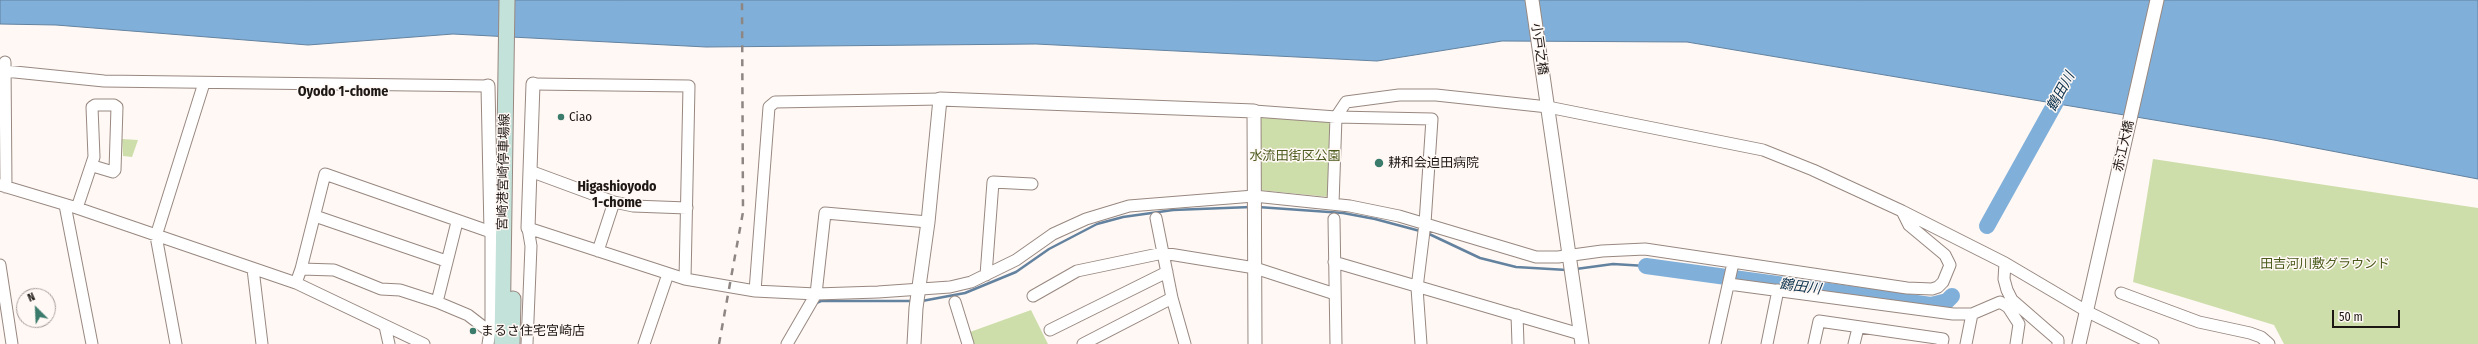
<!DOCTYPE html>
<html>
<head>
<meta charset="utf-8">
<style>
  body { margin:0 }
  #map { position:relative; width:2478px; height:344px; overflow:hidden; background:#fff8f4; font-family:"Fira Sans Condensed",sans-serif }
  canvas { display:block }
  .north { position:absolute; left:16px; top:288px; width:40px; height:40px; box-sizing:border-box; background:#fff8f4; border:1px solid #a59e9b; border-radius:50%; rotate:336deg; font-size:11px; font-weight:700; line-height:16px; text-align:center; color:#1e1815 }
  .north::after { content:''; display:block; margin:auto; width:14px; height:18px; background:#3a7b6b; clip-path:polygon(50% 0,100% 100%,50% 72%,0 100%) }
  .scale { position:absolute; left:2332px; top:310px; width:68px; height:18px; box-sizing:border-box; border:2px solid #1e1815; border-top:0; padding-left:5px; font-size:12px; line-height:14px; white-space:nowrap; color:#1e1815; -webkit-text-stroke:3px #fff8f4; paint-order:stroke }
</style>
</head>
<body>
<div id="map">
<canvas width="2478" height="344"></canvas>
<div class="north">N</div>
<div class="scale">50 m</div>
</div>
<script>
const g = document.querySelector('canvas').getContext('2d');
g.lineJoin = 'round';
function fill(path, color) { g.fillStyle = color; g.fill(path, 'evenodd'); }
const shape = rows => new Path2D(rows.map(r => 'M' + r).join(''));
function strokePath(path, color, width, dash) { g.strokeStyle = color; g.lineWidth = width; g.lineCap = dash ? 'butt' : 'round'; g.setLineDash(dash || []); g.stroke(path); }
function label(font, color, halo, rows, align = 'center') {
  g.font = font + ' "Fira Sans Condensed","Noto Sans JP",sans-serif'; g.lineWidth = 3; g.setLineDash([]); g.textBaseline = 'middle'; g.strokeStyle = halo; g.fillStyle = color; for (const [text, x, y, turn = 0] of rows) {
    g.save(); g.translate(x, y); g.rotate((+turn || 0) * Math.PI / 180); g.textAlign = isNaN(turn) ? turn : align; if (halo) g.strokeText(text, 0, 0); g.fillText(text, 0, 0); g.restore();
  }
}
fill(shape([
  [1259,117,1332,121,1329,197,1259,190],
  [122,139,138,140,132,157,123,156],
  [2153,159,2478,208,2478,344,2284,344,2274,325,2133,282],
  [1031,310,1048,344,973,344,970,332]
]), '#cddeaa');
const water = shape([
  [0,0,2478,0,2478,179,2274,140,1687,42,1502,41,1377,61,1036,44,706,47,453,34,308,45,56,25,0,24,0,0]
]);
fill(water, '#80b0da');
strokePath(water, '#63829f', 1);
strokePath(shape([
  [1258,207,1343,213,1375,219,1420,231],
  [1427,233,1480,258,1516,267,1567,270],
  [1576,269,1613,264,1646,266],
  [922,301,965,293,1016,272,1049,249,1097,224,1123,217,1173,210,1251,207],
  [814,304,821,301,913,301]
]), '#63829f', 2.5);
strokePath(shape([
  [1987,226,2066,84],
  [1646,266,1931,305,1947,301,1952,296]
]), '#80b0da', 16);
const minor = shape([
  [5,62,6,187],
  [5,71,104,81,488,86],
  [533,84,689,86,685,279],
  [1254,111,1336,117,1432,119,1425,223,1417,288,1421,344],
  [530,171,614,202,633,206,687,208],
  [0,185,77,208,296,283,424,344],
  [1333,204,1336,117,1346,102,1399,95,1436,95,1548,107,1763,150,1813,170,1902,211,2005,263,2088,312,2153,344],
  [65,205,92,344],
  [77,208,94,157,92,107,95,105,114,105,117,107,115,170,113,172,93,166],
  [315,216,446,261],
  [1156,218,1172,298,1185,344],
  [1334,219,1336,344],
  [598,251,614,202],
  [1334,262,1580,334],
  [2005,263,2004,279,2007,290,2012,300,2058,340,2058,344],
  [0,265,12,344],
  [253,269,262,344],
  [301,269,334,270,381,289,400,290,437,302,468,315,490,332],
  [986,275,993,182,1032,184],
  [296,283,301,269,325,174,491,232,491,325,488,344],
  [1729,284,1953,314,1972,314,2000,302,2008,307,2019,324,2016,344],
  [755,291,769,107,775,102,940,99],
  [2121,293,2199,322,2250,333,2261,337,2269,344],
  [1033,296,1077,271,1163,253,1255,268,1335,294],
  [437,302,457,222],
  [955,302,968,344],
  [1517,315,1518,344],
  [385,326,389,344],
  [1050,330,1167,272],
  [176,344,156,236,204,83],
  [527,344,531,246,528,228,685,279,755,291,816,294,878,292,950,287,971,282,1016,260,1053,234,1086,219,1129,206,1254,196,1350,206,1399,216,1536,257,1558,257,1602,251,1645,249,1907,288,1932,289,1938,287,1943,282,1950,265,1945,255,1909,225,1902,211],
  [644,344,668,274],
  [787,344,816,294,825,213,928,222],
  [1083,344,1172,298],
  [1715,344,1733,263],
  [1767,344,1778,290],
  [1814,344,1819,321,1943,339,1942,344],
  [1854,344,1858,328],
  [1966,344,1972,314]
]);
const tertiary = shape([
  [1532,0,1582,344],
  [488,86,491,232],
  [528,228,533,84],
  [914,344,916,308,928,222,940,99,1254,111,1255,344],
  [2079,344,2157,0]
]);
const secondary = shape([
  [502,344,507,0],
  [512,344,513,299]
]);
strokePath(minor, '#988880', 13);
strokePath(tertiary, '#988880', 15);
strokePath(secondary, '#988880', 17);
strokePath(minor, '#fff', 11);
strokePath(tertiary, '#fff', 13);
strokePath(secondary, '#c3e2da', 15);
strokePath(shape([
  [719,344,743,212,742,0]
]), '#8d8683', 2.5, [7, 7]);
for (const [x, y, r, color] of [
  [561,117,4,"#3a7b6b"],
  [1379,163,5,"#3a7b6b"],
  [473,331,4,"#3a7b6b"]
]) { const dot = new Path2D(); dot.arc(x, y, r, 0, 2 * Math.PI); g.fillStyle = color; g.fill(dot); strokePath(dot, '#fff8f4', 1.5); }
label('13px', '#1e1815', '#fff8f4', [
  ["小戸之橋",1539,49,82],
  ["赤江大橋",2124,146,-77],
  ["宮崎港宮崎停車場線",504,172,-89]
]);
label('13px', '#1e1815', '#fff8f4', [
  ["Ciao",569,117],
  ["耕和会迫田病院",1388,163],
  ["まるさ住宅宮崎店",481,331]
], 'left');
label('13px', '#4b5b1d', '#fff8f4', [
  ["水流田街区公園",1295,156],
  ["田吉河川敷グラウンド",2325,264]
]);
label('bold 14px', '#1e1815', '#fff8f4', [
  ["Oyodo 1-chome",343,92],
  ["Higashioyodo",617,187],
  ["1-chome",617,203]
]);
label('italic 14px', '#0c324e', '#fff8f4', [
  ["鶴田川",2061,92,-61],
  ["鶴田川",1800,287,8]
]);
</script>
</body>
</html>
